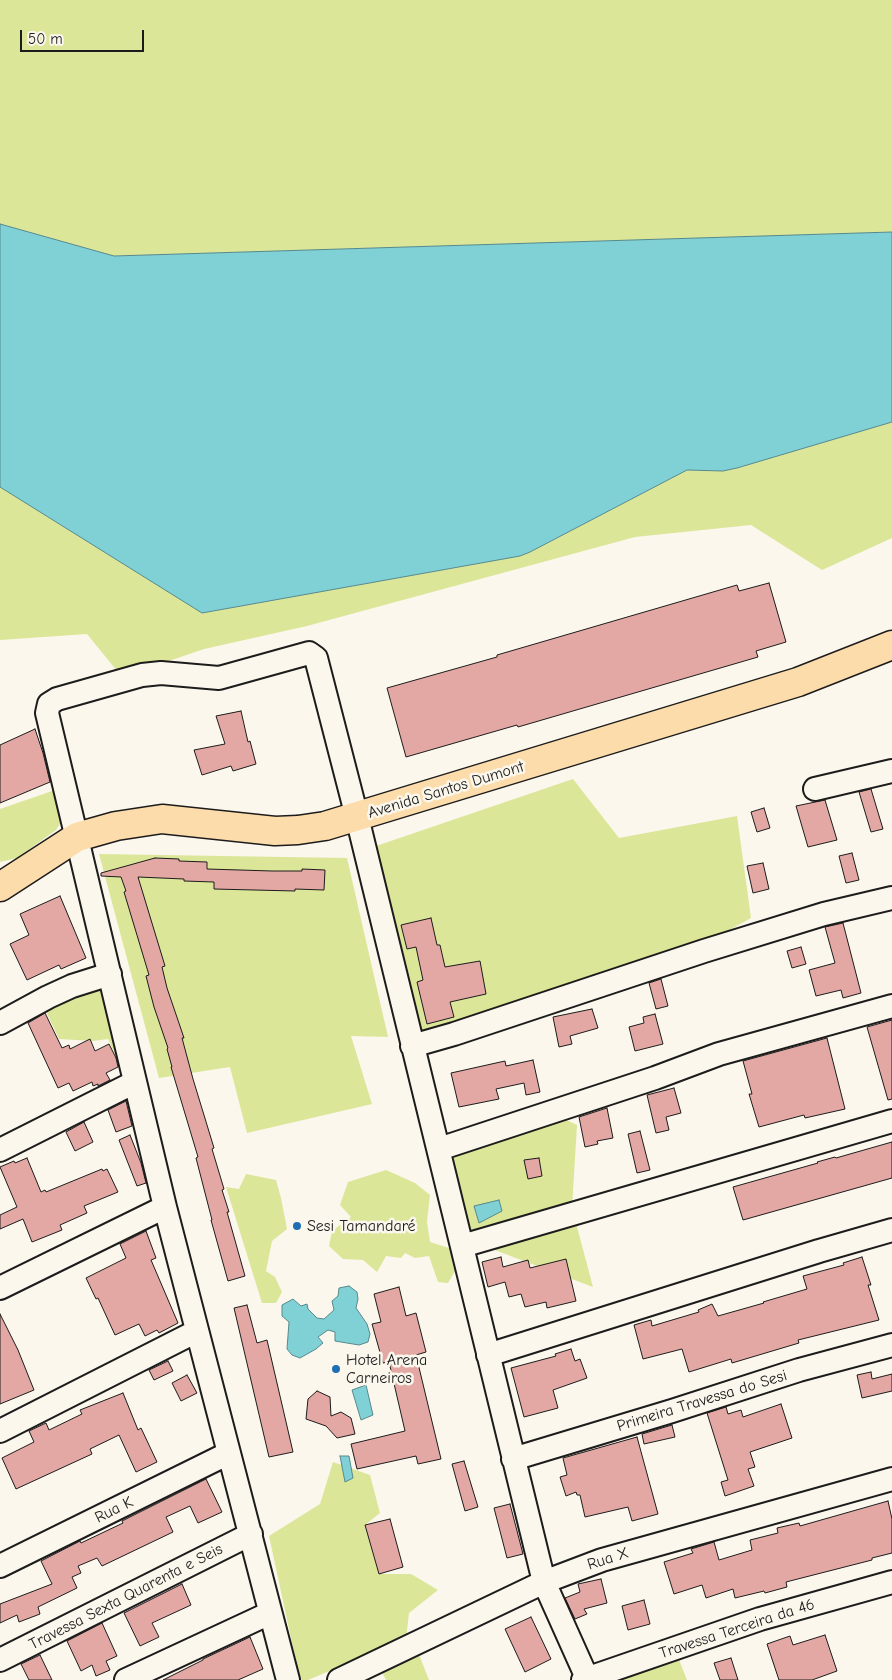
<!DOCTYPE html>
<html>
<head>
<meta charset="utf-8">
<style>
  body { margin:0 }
  #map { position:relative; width:892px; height:1680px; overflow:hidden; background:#fbf7ec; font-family:"Comic Neue",sans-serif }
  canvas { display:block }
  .scale { position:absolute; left:20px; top:30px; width:124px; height:22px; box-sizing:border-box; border:2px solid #1c1c1c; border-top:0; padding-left:6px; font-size:15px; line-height:18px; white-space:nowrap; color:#1c1c1c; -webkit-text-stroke:4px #fbf7ec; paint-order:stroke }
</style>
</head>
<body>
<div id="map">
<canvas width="892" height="1680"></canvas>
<div class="scale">50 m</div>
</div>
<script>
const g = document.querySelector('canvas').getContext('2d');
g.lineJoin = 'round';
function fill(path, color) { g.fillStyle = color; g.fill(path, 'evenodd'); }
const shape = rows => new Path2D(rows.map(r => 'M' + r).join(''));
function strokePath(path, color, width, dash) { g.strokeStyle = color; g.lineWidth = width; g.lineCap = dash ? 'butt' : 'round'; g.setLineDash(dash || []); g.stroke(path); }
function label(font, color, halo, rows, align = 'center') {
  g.font = font + ' "Comic Neue",sans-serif'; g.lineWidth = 5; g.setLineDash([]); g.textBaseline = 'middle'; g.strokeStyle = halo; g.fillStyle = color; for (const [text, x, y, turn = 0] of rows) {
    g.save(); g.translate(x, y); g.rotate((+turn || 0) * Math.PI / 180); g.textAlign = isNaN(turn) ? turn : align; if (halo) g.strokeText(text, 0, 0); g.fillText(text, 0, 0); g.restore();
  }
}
fill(shape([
  [0,0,892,0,892,232,114,256,0,224],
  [892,422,892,538,822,570,751,525,635,537,307,626,204,649,122,677,87,634,0,640,0,487,202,613,520,556,530,552,687,470,723,471,737,468],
  [573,779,619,838,737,816,751,918,715,938,418,1035,376,846],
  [55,790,65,816,56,830,17,858,0,862,0,809],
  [99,854,347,858,388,1037,351,1036,372,1104,247,1133,230,1067,159,1078],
  [107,985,120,1065,108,1039,93,1041,59,1039,44,1007],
  [558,1116,577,1125,572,1208,593,1287,468,1240,452,1151],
  [386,1170,415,1183,430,1195,427,1222,430,1242,449,1248,458,1266,448,1283,438,1282,429,1256,415,1258,405,1253,401,1258,386,1256,377,1272,363,1260,343,1259,329,1246,332,1231,351,1217,340,1205,348,1182],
  [246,1174,276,1180,281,1198,287,1229,272,1241,266,1271,275,1277,282,1292,276,1303,262,1303,226,1187,239,1189],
  [333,1462,370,1475,380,1513,365,1525,379,1574,411,1574,438,1590,409,1613,406,1639,308,1680,300,1680,269,1536,320,1504],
  [416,1647,429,1680,386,1680,378,1665],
  [676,1652,687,1680,600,1680]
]), '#dbe699');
const water = shape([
  [0,224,114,256,892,232,892,422,737,468,723,471,687,470,530,552,520,556,202,613,0,487,0,224],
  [499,1200,502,1211,479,1223,474,1206,499,1200],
  [349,1286,357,1292,358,1299,356,1308,367,1324,370,1334,368,1342,359,1345,335,1341,335,1332,328,1330,318,1337,323,1343,316,1349,300,1358,292,1355,287,1349,289,1322,282,1316,282,1305,293,1299,301,1306,307,1304,308,1309,317,1318,324,1319,334,1310,332,1301,338,1296,339,1288,349,1286],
  [366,1385,373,1415,361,1420,352,1390,366,1385],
  [340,1456,349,1456,353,1478,345,1482,340,1456]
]);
fill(water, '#7fd1d6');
strokePath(water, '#57898c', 1);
const building = shape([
  [769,583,786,642,756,651,758,657,518,727,517,725,406,757,387,688,497,657,497,655,737,585,739,591,769,583],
  [241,711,248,742,250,741,256,764,233,771,231,766,202,775,194,750,225,744,216,716,241,711],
  [35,729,43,753,50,782,0,803,0,745,35,729],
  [871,789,883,829,871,832,859,792,871,789],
  [825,800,837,840,808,847,796,806,825,800],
  [764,808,770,828,757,832,751,812,764,808],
  [852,853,859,880,846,883,839,856,852,853],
  [155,858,179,859,179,861,207,862,207,869,272,871,302,871,302,869,325,870,324,890,295,889,295,891,214,889,214,882,184,881,184,879,138,877,165,966,162,967,167,988,184,1038,182,1038,193,1079,214,1148,212,1149,224,1189,222,1190,229,1212,227,1212,245,1276,228,1281,211,1220,212,1220,196,1158,198,1157,171,1067,172,1067,167,1049,168,1048,154,1007,146,976,149,975,124,892,126,891,121,877,101,876,101,873,155,858],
  [763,863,769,889,753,893,747,866,763,863],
  [60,896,86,958,61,969,59,965,27,980,10,944,29,935,20,914,60,896],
  [431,918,437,945,440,945,445,967,480,961,486,994,450,1002,454,1017,427,1024,417,982,423,980,416,947,407,949,401,925,431,918],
  [843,923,861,993,843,998,841,990,816,996,809,970,835,963,825,927,843,923],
  [801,947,806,964,792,968,787,951,801,947],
  [661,979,668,1006,656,1009,649,983,661,979],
  [592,1009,598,1028,570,1036,572,1044,559,1047,553,1017,592,1009],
  [45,1013,62,1048,69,1045,70,1049,90,1039,95,1051,109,1044,116,1058,118,1067,106,1073,110,1080,98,1086,98,1084,93,1086,92,1082,73,1091,69,1083,58,1088,28,1023,45,1013],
  [655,1014,663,1044,635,1051,629,1027,644,1023,643,1017,655,1014],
  [892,1020,892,1099,888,1100,867,1027,892,1020],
  [827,1038,845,1109,805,1118,804,1115,759,1127,749,1094,752,1094,743,1061,827,1038],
  [533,1060,540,1092,526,1095,524,1083,496,1089,499,1099,459,1107,451,1073,505,1061,506,1066,533,1060],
  [674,1088,681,1113,666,1117,669,1130,656,1133,647,1095,674,1088],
  [126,1101,132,1126,116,1132,108,1110,126,1101],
  [607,1108,613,1138,597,1141,598,1144,585,1147,579,1117,607,1108],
  [84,1122,93,1142,75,1151,66,1132,84,1122],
  [640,1131,650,1170,637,1173,628,1134,640,1131],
  [130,1135,141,1163,146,1183,137,1186,119,1140,130,1135],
  [892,1142,892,1178,743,1220,733,1187,818,1163,817,1162,835,1157,836,1158,892,1142],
  [27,1158,41,1192,45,1190,46,1192,102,1169,103,1171,107,1169,118,1192,84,1206,87,1213,60,1225,62,1230,32,1242,23,1219,0,1229,0,1215,17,1207,0,1167,14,1161,15,1163,27,1158],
  [539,1158,542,1176,528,1179,524,1160,539,1158],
  [146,1231,156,1258,151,1260,178,1323,159,1333,157,1330,145,1336,139,1324,115,1335,98,1298,96,1299,86,1278,126,1258,120,1244,146,1231],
  [501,1257,503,1267,528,1260,530,1268,566,1259,576,1301,547,1308,546,1302,525,1307,521,1294,509,1297,505,1282,488,1287,482,1262,501,1257],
  [862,1257,871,1285,868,1285,879,1320,798,1340,799,1343,732,1363,731,1359,689,1372,682,1349,643,1359,634,1325,651,1320,652,1326,699,1312,698,1310,712,1304,718,1316,764,1303,763,1302,807,1289,803,1276,844,1265,843,1263,862,1257],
  [399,1287,406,1316,416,1313,426,1352,416,1355,441,1459,418,1464,416,1456,357,1469,351,1444,405,1431,389,1362,383,1363,372,1324,381,1322,374,1294,399,1287],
  [247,1305,257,1343,267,1340,293,1452,269,1457,234,1308,247,1305],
  [0,1314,18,1350,34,1390,0,1404,0,1314],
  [571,1349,575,1361,580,1359,587,1378,553,1390,558,1408,524,1417,511,1368,556,1356,555,1354,571,1349],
  [168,1361,173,1371,154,1380,149,1370,168,1361],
  [871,1372,872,1379,892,1374,892,1391,862,1398,857,1375,871,1372],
  [187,1375,197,1393,181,1401,172,1383,187,1375],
  [317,1391,330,1397,331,1416,341,1412,351,1418,355,1434,337,1438,326,1426,306,1419,308,1399,317,1391],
  [123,1393,138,1430,141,1428,157,1462,136,1472,119,1435,90,1449,92,1454,16,1489,2,1458,34,1442,29,1431,46,1423,49,1430,82,1414,80,1410,123,1393],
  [781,1404,792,1438,750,1452,755,1467,748,1469,754,1486,725,1496,721,1482,728,1480,707,1413,726,1407,728,1414,741,1410,743,1417,781,1404],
  [672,1425,675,1437,644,1444,642,1434,672,1425],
  [637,1437,658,1514,632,1521,628,1507,585,1517,580,1495,577,1495,576,1492,566,1496,560,1477,567,1475,563,1458,637,1437],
  [464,1461,478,1507,465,1511,452,1464,464,1461],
  [206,1479,222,1512,198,1523,190,1506,166,1517,173,1532,102,1566,97,1558,78,1566,81,1573,72,1577,77,1588,38,1607,40,1614,19,1622,17,1615,0,1623,0,1604,52,1584,41,1561,80,1541,81,1543,123,1523,122,1521,206,1479],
  [888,1501,892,1519,892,1553,872,1558,872,1560,786,1582,787,1587,765,1593,764,1591,735,1598,733,1589,706,1598,702,1585,674,1594,664,1562,693,1553,691,1549,714,1542,719,1560,752,1550,750,1540,778,1533,777,1528,799,1523,800,1526,888,1501],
  [510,1504,523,1554,507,1558,494,1508,510,1504],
  [390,1519,403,1567,379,1574,365,1525,390,1519],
  [601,1579,607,1603,584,1609,587,1614,575,1619,565,1598,580,1592,578,1584,601,1579],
  [182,1584,191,1605,152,1623,159,1637,140,1646,124,1613,182,1584],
  [644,1600,650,1624,628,1630,622,1606,644,1600],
  [531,1617,551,1659,525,1672,505,1629,531,1617],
  [102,1623,117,1656,106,1661,110,1670,96,1676,92,1665,81,1671,67,1641,102,1623],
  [825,1635,837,1671,812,1680,779,1680,767,1644,790,1636,793,1645,825,1635],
  [250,1637,263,1669,238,1680,163,1680,203,1660,203,1659,250,1637],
  [40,1655,52,1680,29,1680,21,1664,40,1655],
  [731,1658,738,1680,720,1680,714,1663,731,1658]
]);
fill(building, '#e3a8a4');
strokePath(building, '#1c1c1c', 1);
const minor = shape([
  [815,789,892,771],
  [0,1023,48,997,72,986,110,974],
  [412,1046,454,1034,704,951,824,914,892,898],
  [439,1149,655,1078,719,1054,892,1006],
  [0,1150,135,1082],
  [462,1246,892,1121],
  [0,1288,165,1207],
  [488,1355,819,1251,892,1230],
  [0,1431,197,1331],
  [513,1459,672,1411,799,1370,892,1345],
  [0,1566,229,1453],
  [0,1660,251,1534],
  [126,1680,270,1613],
  [288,1680,165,1207,47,713,49,704,57,699,142,675,161,673,219,678,309,653,316,658,357,817,544,1582,588,1680],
  [339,1680,544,1582,602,1560,892,1479],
  [583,1680,760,1619,892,1582]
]);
const major = shape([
  [0,887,77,837,116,826,162,819,275,831,298,830,325,826,798,682,892,645]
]);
strokePath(minor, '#1c1c1c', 26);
strokePath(major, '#1c1c1c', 31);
strokePath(minor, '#fbf7ec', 22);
strokePath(major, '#fddcac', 28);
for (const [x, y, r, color] of [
  [297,1226,5,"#1f6fb2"],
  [336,1369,5,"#1f6fb2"]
]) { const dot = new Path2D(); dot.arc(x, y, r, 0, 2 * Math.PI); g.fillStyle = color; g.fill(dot); strokePath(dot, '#fbf7ec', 2); }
label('16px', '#1c1c1c', '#fbf7ec', [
  ["Avenida Santos Dumont",446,790,-17],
  ["Primeira Travessa do Sesi",702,1401,-17],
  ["Rua K",114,1510,-26],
  ["Rua X",608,1559,-18],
  ["Travessa Sexta Quarenta e Seis",126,1597,-27],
  ["Travessa Terceira da 46",737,1629,-18]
]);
label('16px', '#1c1c1c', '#fbf7ec', [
  ["Sesi Tamandaré",307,1226],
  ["Hotel Arena",346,1360],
  ["Carneiros",346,1378]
], 'left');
</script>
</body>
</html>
